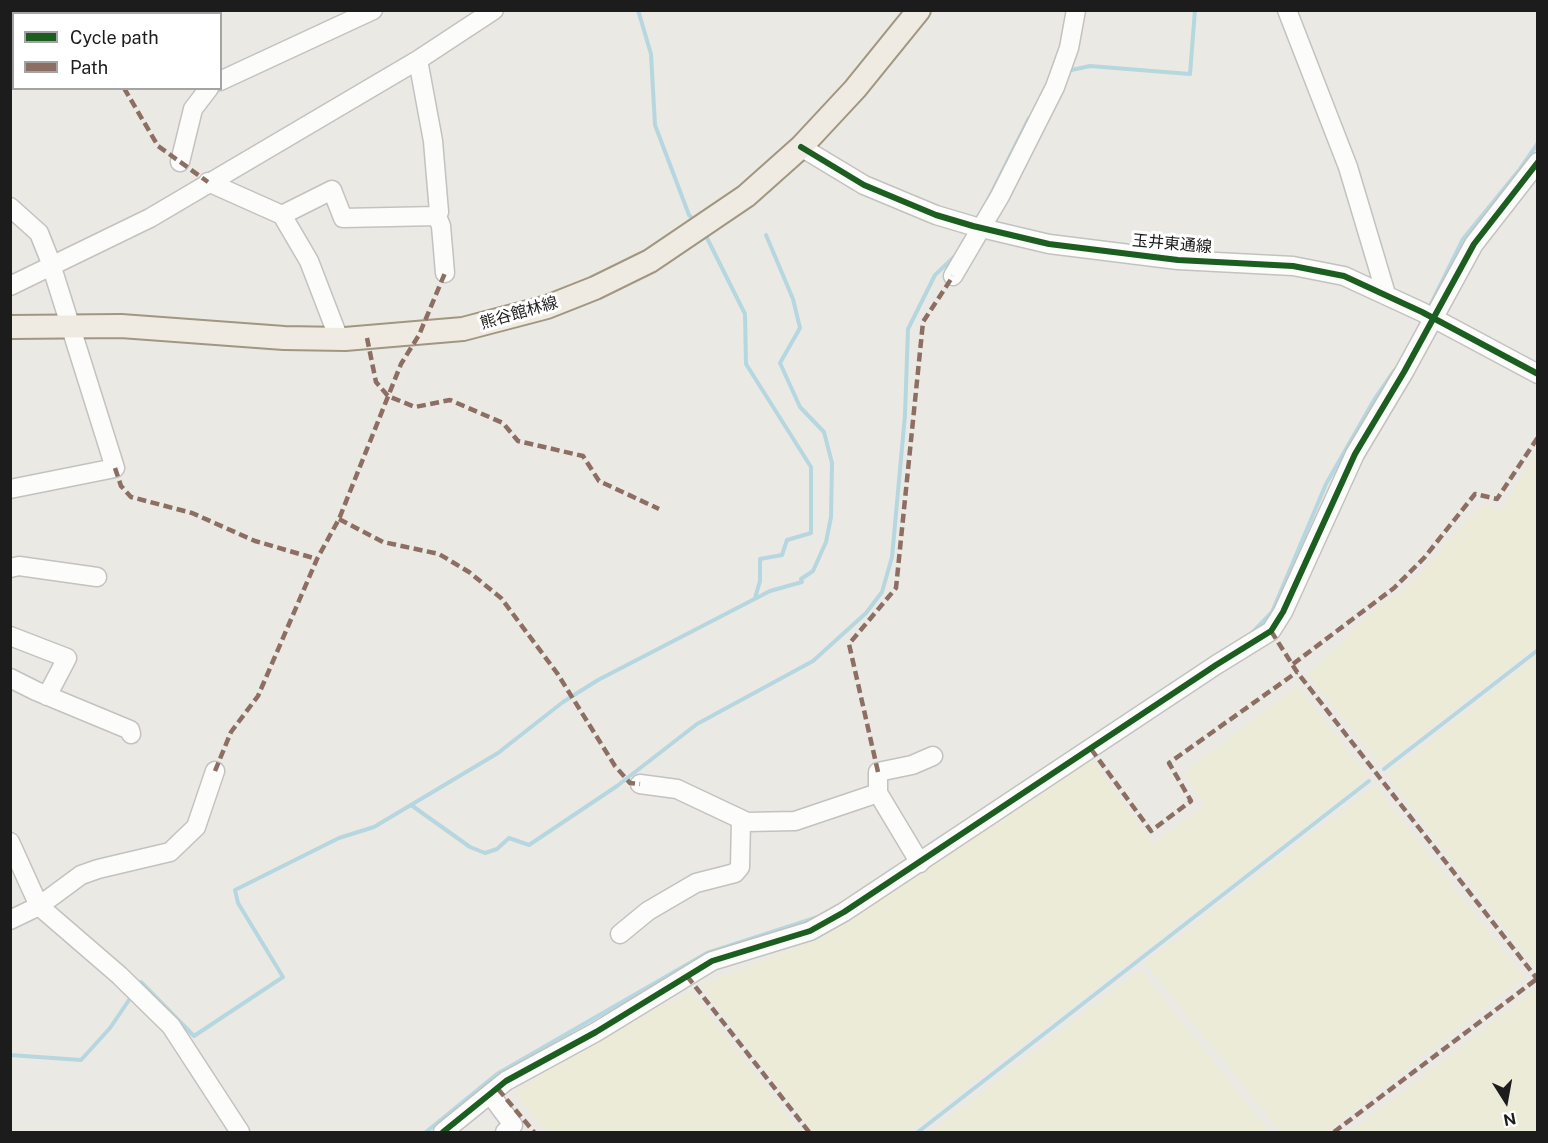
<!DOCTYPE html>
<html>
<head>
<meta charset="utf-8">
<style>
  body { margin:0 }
  #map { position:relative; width:1548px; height:1143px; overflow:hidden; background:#ebe9e4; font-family:"Public Sans",sans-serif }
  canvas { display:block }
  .frame { position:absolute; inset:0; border:12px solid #1c1c1c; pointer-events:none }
  .legend { position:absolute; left:12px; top:12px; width:210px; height:78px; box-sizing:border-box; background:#fff; border:2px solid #a4a4a4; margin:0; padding:8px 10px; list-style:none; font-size:18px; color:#1c1c1c }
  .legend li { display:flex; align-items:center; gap:12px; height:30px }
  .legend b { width:30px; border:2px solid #a4a4a4 }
  .north { position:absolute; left:1476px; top:1071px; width:60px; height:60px; -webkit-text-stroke:4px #fff; paint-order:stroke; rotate:169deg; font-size:16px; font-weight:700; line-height:24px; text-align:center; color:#1c1c1c }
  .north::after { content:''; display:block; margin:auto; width:21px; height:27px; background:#1c1c1c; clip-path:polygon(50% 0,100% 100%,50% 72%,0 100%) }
</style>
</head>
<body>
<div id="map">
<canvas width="1548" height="1143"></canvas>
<div class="frame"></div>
<ul class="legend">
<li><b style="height:8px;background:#1b5e20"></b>Cycle path</li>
<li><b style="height:8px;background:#8d6e63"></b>Path</li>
</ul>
<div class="north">N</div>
</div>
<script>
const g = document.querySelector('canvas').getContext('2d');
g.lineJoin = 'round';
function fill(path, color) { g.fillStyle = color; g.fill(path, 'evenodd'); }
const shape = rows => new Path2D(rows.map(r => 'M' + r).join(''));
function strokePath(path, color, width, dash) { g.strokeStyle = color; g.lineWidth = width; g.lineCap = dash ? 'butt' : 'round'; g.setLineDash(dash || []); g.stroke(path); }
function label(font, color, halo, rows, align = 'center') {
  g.font = font + ' "Public Sans","Noto Sans JP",sans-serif'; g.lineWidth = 6; g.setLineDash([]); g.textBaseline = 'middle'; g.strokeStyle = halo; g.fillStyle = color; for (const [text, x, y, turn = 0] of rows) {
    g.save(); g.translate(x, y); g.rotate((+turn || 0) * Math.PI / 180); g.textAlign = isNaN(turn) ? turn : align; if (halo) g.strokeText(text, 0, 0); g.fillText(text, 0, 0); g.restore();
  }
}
fill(shape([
  [1537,449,1537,645,1382,766,1308,674,1379,606,1406,589,1481,506,1487,504,1501,512],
  [1537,656,1538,965,1535,967,1387,775],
  [1297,686,1369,777,909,1132,813,1132,701,985,822,938,1090,759,1154,844,1205,805,1185,773],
  [1375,785,1524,978,1326,1132,1281,1132,1145,963],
  [1140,970,1270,1132,930,1132],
  [1534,990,1538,995,1537,1132,1351,1132],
  [691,992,800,1132,548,1132,514,1093,618,1026]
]), '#ebebd7');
strokePath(shape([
  [638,10,651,54,655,125,689,215,695,221],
  [1067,71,1090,66,1190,74,1195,10],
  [988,200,1029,118],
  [705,234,745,314,746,364,811,467,811,533,787,540,782,555,760,559,760,581,755,598],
  [1431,304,1463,239,1520,169,1538,143],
  [1253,632,1272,612,1326,484,1374,400,1394,371],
  [1384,769,1538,650],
  [411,805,470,847,485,853,497,849,509,838,529,845,617,786,697,724,813,661,866,613,882,592,892,557,905,415,908,329,935,275,955,256],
  [141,982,194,1036,283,977,238,903,235,890,339,838,374,827,498,753,563,702,598,680,770,591,802,582,801,579,813,571,826,542,831,517,832,463,824,432,800,407,780,363,800,328,793,299,766,235],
  [10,1055,81,1060,110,1028,129,1000],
  [426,1132,497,1074,707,953,818,917],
  [918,1132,1369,781]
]), '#b6d7df', 4);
const minor = shape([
  [1287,10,1348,167,1386,294],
  [70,14,77,10],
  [10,42,14,41],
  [220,81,373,10],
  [801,147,864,185,936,215,973,226,1049,244,1178,260,1293,266,1344,276,1422,312,1538,374],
  [180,162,193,109,209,88],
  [208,182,282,215,332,190,343,218,437,216,439,212,433,141,418,60],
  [10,207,39,233,49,258,115,468,10,489],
  [282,215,309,261,339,339],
  [437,216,441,226,445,273],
  [953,276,1000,196,1055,87,1069,48,1076,10],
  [10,286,150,218,418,60,494,10],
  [10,568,19,566,97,577],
  [10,636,67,658,47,696],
  [10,678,36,691,130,730,131,734],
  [640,784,677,789,747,822,795,821,878,793],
  [10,842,39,906,119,975,171,1026,240,1132],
  [920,863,878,793,878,772,912,765,933,756],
  [10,920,39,906,81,875,98,869,170,852,196,827,215,771],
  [620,934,648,911,696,883,735,873,740,867,741,820],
  [490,1094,513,1125,505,1132],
  [443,1132,506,1081,596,1032,712,961,810,931,844,912,1216,665,1271,631,1283,612,1355,454,1404,372,1474,244,1538,162]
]);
const major = shape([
  [10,327,121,326,284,338,345,339,463,329,547,307,595,288,650,261,746,196,801,147,855,89,919,10]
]);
strokePath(minor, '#c3c2c0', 21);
strokePath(major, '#a19681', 26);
strokePath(minor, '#fcfcfb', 18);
strokePath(major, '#f0ebe2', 22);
strokePath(shape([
  [78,10,80,14],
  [124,88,158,146,208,182],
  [367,338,376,382,388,396,415,407,450,400,503,423,518,441,583,456,599,481,659,509],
  [115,468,121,486,131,497,192,513,255,541,317,559],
  [339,519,383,542,439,554,469,572,501,598,557,673,615,766,630,783,640,784],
  [1271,631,1297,672,1538,980],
  [1293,664,1394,588,1424,558,1475,494,1497,499,1538,437],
  [1091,749,1151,831,1191,801,1169,763,1297,672],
  [215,771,231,732,258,696,317,559,339,519,401,364,419,335,445,273],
  [878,772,849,644,896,588,923,322,953,276],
  [687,976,809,1132],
  [498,1089,534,1132],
  [1334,1132,1538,978]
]), '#8d6e63', 4.5, [9, 4.5]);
strokePath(shape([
  [801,147,864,185,936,215,973,226,1049,244,1178,260,1293,266,1344,276,1422,312,1538,374],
  [443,1132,506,1081,596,1032,712,961,810,931,844,912,1216,665,1271,631,1283,612,1355,454,1404,372,1474,244,1538,162]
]), '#1b5e20', 6);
label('16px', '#1c1c1c', '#fff', [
  ["玉井東通線",1172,244,5],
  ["熊谷館林線",519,313,-16]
]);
</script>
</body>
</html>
